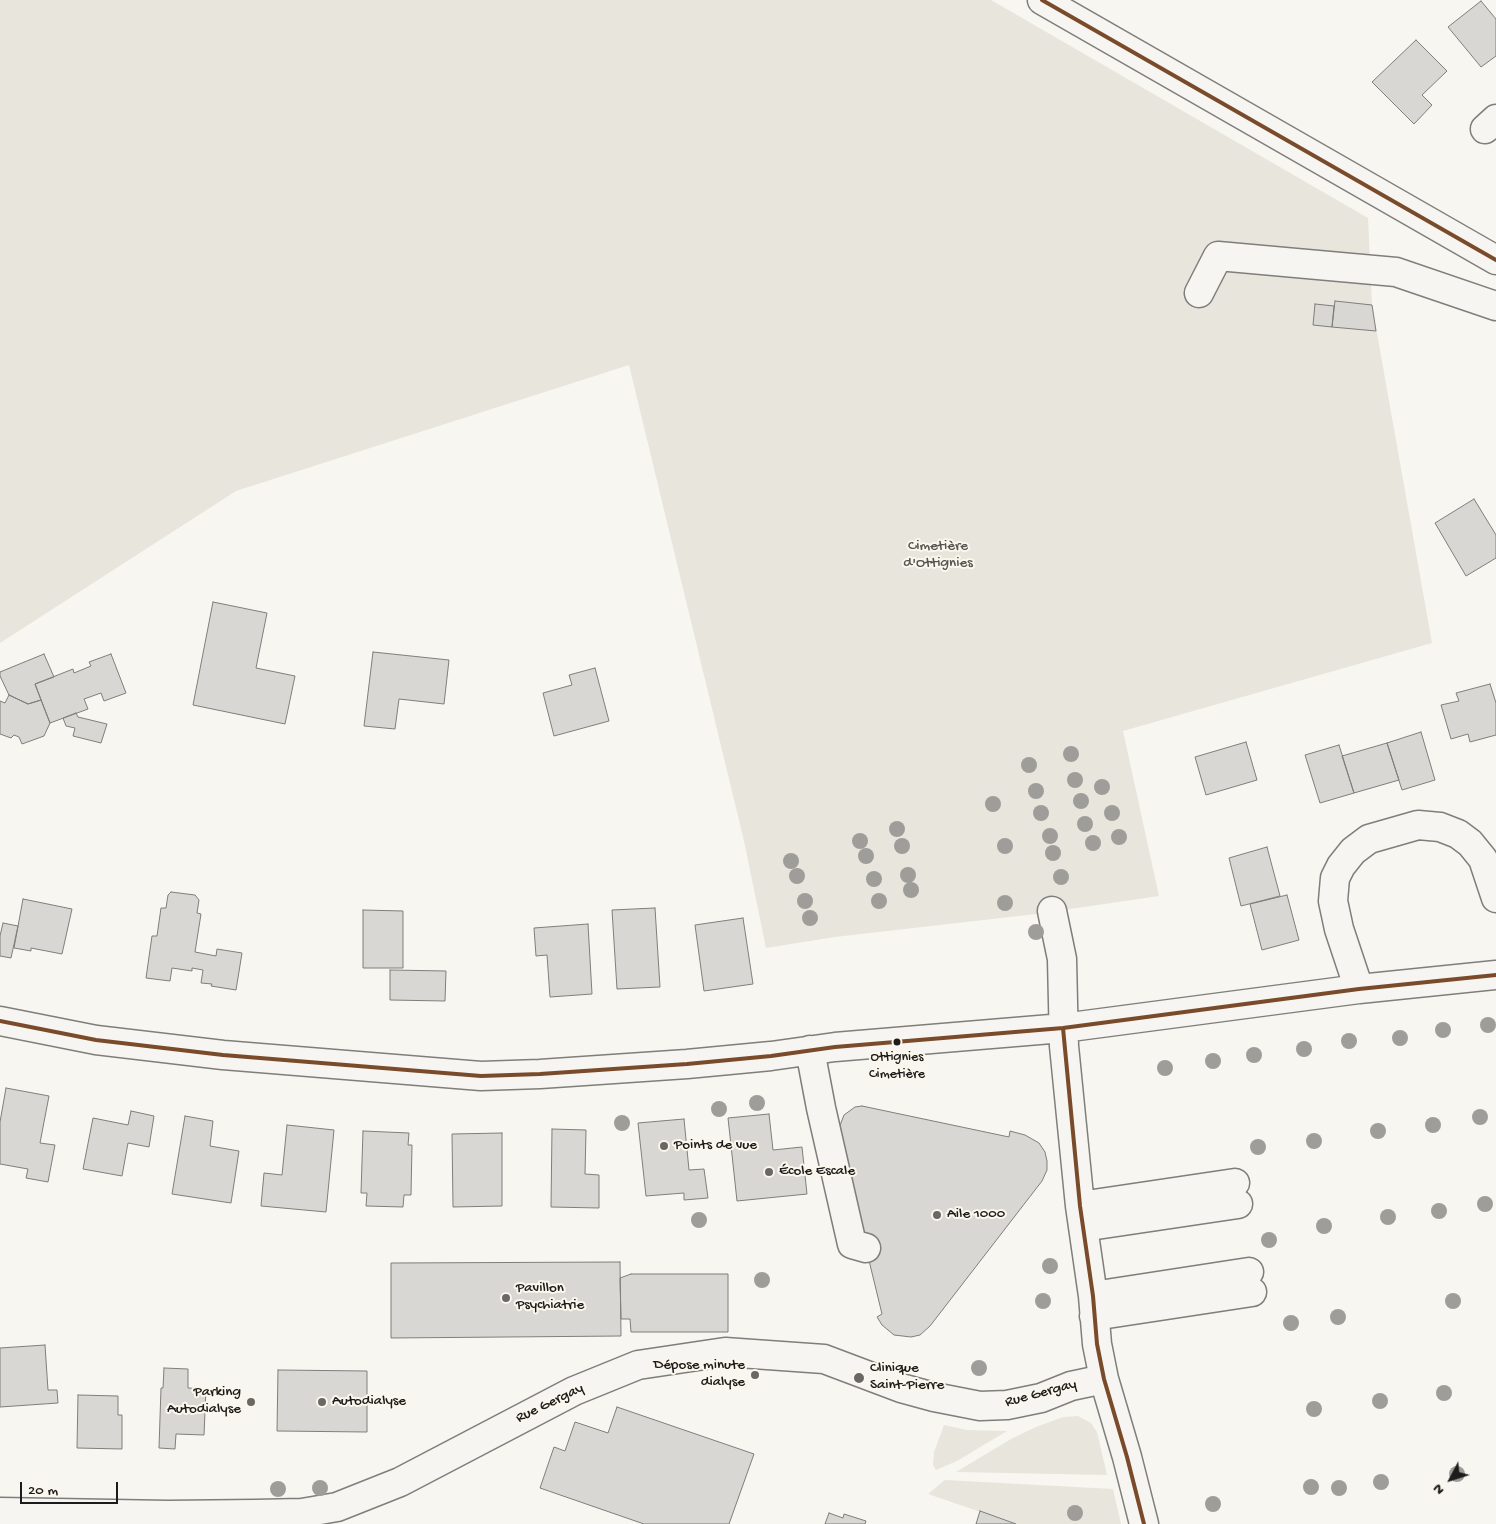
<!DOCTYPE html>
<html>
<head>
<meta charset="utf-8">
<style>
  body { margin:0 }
  #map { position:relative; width:1496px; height:1524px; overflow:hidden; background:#f8f6f0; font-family:"Gochi Hand",sans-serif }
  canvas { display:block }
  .north { position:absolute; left:1426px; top:1454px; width:50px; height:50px; -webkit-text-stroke:4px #fbf7ec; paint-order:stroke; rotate:230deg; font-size:14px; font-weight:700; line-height:20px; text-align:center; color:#1c1c1c }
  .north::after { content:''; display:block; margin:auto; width:18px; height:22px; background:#1c1c1c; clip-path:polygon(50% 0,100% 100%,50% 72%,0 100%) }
  .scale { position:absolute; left:20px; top:1482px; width:98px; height:22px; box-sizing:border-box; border:2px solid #1c1c1c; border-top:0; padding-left:6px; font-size:15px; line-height:18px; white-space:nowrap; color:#1c1c1c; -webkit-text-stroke:4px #fbf7ec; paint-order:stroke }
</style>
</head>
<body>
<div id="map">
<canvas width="1496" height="1524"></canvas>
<div class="north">N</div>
<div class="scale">20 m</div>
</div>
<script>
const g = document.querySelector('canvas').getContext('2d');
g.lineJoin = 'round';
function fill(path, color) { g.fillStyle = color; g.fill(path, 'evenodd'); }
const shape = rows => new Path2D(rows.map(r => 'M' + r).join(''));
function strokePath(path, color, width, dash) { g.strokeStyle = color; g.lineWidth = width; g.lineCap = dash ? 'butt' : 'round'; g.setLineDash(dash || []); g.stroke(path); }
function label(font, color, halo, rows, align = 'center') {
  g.font = font + ' "Gochi Hand",sans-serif'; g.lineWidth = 4; g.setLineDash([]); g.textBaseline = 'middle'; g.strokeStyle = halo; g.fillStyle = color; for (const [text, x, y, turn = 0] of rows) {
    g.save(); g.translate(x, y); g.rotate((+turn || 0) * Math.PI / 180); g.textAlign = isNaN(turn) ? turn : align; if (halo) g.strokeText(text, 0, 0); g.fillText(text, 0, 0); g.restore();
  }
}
fill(shape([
  [0,0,991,0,1368,218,1372,305,1432,643,1123,731,1159,896,1036,914,835,937,766,948,744,841,629,365,236,491,0,643],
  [1078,1416,1091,1423,1097,1432,1107,1475,956,1472,1011,1439,1036,1427,1063,1417],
  [944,1425,967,1430,1007,1431,957,1461,936,1470,933,1465,934,1452],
  [945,1480,1113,1489,1121,1524,1016,1524,928,1494]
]), '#e8e5dd');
const building = shape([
  [1481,1,1496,19,1496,56,1481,67,1448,27,1481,1],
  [1416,40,1447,71,1422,95,1432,105,1414,124,1372,82,1416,40],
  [1335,301,1372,305,1376,331,1332,327,1335,301],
  [1315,304,1334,306,1332,327,1313,325,1315,304],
  [1474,499,1496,535,1496,558,1466,576,1435,523,1474,499],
  [213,602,267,613,256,668,295,676,285,724,193,705,213,602],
  [373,652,449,660,444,704,399,699,395,729,364,726,373,652],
  [44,654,54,677,35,684,41,700,28,704,9,695,0,676,0,672,44,654],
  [111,654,126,693,104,701,101,693,84,699,88,709,50,723,35,684,73,669,74,673,91,666,89,662,111,654],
  [595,668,609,721,554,736,543,693,572,685,569,675,595,668],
  [1490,684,1496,703,1496,735,1470,742,1468,734,1451,739,1441,705,1459,701,1456,693,1490,684],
  [9,695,28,704,41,700,50,723,44,736,22,744,19,737,14,735,11,738,0,734,0,701,5,703,9,695],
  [76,713,78,717,107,724,101,743,73,736,75,728,66,726,63,718,76,713],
  [1421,732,1435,780,1402,790,1387,743,1421,732],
  [1246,742,1257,780,1206,795,1195,757,1246,742],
  [1387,743,1399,780,1354,793,1342,756,1387,743],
  [1339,745,1354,793,1320,803,1305,755,1339,745],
  [1267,847,1280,896,1241,906,1229,858,1267,847],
  [171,892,195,895,199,900,197,913,201,914,195,952,216,956,217,949,242,953,236,990,211,986,212,984,201,983,203,970,192,968,192,971,172,968,170,981,146,978,152,936,157,936,161,908,166,908,168,895,171,892],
  [1287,895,1299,940,1262,950,1250,904,1287,895],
  [23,899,72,909,62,954,31,948,31,951,14,948,23,899],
  [655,908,660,987,617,989,612,910,655,908],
  [363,910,403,911,403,968,363,968,363,910],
  [743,918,753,984,704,991,695,925,743,918],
  [3,923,18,926,11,958,0,956,0,936,3,923],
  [588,924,592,994,550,997,547,955,536,956,534,928,588,924],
  [390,970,446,971,445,1001,390,1000,390,970],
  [6,1088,49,1096,40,1143,55,1145,48,1182,26,1178,28,1169,0,1164,0,1122,6,1088],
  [862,1106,1009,1137,1010,1131,1025,1135,1039,1143,1045,1152,1047,1161,1047,1170,1042,1181,930,1326,920,1335,911,1337,894,1335,882,1325,877,1317,882,1314,839,1137,839,1128,844,1115,855,1107,862,1106],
  [131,1111,154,1116,149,1147,128,1143,122,1176,83,1169,93,1118,128,1125,131,1111],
  [769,1114,773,1150,802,1147,807,1194,737,1201,728,1118,769,1114],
  [185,1116,213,1121,210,1146,239,1151,231,1203,172,1194,185,1116],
  [684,1119,689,1170,704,1169,708,1198,684,1200,684,1193,646,1196,638,1123,684,1119],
  [287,1125,334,1130,326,1212,261,1206,264,1173,282,1175,287,1125],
  [552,1129,586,1130,585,1174,599,1175,599,1208,551,1207,552,1129],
  [363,1131,409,1133,408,1145,412,1145,411,1195,404,1195,403,1207,366,1206,367,1193,361,1193,363,1131],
  [502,1133,502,1206,453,1207,452,1134,502,1133],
  [620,1262,621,1336,391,1338,391,1263,620,1262],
  [631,1274,728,1274,728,1332,631,1332,630,1319,621,1319,620,1278,631,1274],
  [45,1345,48,1390,57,1390,58,1403,0,1407,0,1348,45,1345],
  [164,1368,188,1369,188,1388,206,1389,204,1435,176,1434,175,1449,159,1448,161,1388,163,1388,164,1368],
  [278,1370,367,1371,367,1432,277,1431,278,1370],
  [78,1395,118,1396,118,1415,122,1415,122,1449,77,1448,78,1395],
  [617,1407,754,1454,729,1524,644,1524,540,1488,554,1447,565,1451,575,1422,608,1433,617,1407],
  [980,1511,1016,1524,976,1524,980,1511],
  [829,1513,843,1518,844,1514,866,1521,865,1524,825,1524,829,1513]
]);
fill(building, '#d9d7d3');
strokePath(building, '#7f7e7b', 1);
const minor = shape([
  [1485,129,1496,119],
  [1199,293,1218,256,1396,272,1496,306],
  [1052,911,1062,959,1064,1046,1080,1206,1093,1296,1097,1344,1104,1379,1127,1457,1144,1524],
  [1359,989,1339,929,1333,901,1335,878,1341,866,1353,851,1369,839,1418,825,1440,827,1458,834,1470,843,1483,859,1496,898],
  [0,1021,96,1040,223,1055,481,1076,540,1074,687,1064,771,1056,835,1047,1063,1028,1359,989,1496,975],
  [810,1050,821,1108,852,1244,866,1248],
  [1080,1206,1235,1183],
  [1083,1227,1238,1204],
  [1093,1296,1249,1272],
  [1094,1316,1252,1292],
  [0,1512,168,1515,256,1514,302,1513,337,1507,400,1482,574,1391,638,1365,725,1352,824,1359,901,1388,934,1397,980,1406,1007,1405,1041,1398,1071,1386,1104,1379]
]);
const major = shape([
  [1042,0,1496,260]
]);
strokePath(minor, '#7f7e7b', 31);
strokePath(major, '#7f7e7b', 31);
strokePath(minor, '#f6f5f1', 28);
strokePath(major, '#f6f5f1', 28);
strokePath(shape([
  [1042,0,1496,260],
  [0,1021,96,1040,223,1055,481,1076,540,1074,687,1064,771,1056,835,1047,1063,1028,1359,989,1496,975],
  [1063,1028,1080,1206,1093,1296,1097,1344,1104,1379,1127,1457,1144,1524]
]), '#7a4b2a', 4);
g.fillStyle = '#9e9d99';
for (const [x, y] of [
  [1071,754],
  [1029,765],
  [1075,780],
  [1102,787],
  [1036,791],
  [1081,801],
  [993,804],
  [1041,813],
  [1112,813],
  [1085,824],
  [897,829],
  [1050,836],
  [1119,837],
  [860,841],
  [1093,843],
  [902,846],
  [1005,846],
  [1053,853],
  [866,856],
  [791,861],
  [908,875],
  [797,876],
  [1061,877],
  [874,879],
  [911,890],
  [805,901],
  [879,901],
  [1005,903],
  [810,918],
  [1036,932],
  [1488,1025],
  [1443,1030],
  [1400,1038],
  [1349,1041],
  [1304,1049],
  [1254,1055],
  [1213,1061],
  [1165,1068],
  [757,1103],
  [719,1109],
  [1480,1117],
  [622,1123],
  [1433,1125],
  [1378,1131],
  [1314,1141],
  [1258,1147],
  [1485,1204],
  [1439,1211],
  [1388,1217],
  [699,1220],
  [1324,1226],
  [1269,1240],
  [1050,1266],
  [762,1280],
  [1043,1301],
  [1453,1301],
  [1338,1317],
  [1291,1323],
  [979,1368],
  [1444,1393],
  [1380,1401],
  [1314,1409],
  [1457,1474],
  [1381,1482],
  [1311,1487],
  [320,1488],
  [1339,1488],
  [278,1489],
  [1213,1504],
  [1075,1513]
]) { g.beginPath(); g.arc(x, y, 8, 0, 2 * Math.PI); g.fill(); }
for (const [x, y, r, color] of [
  [897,1042,4.5,"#1c1c1c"],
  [664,1146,5,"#696866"],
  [769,1172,5,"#696866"],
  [937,1215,5,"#696866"],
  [506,1298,5,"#696866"],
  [755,1375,5,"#696866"],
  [859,1378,6,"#696866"],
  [251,1402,5,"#696866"],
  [322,1402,5,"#696866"]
]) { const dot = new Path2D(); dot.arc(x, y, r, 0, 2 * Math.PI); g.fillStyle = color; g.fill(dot); strokePath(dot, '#fbf7ec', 2); }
label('14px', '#1c1c1c', '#fbf7ec', [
  ["Ottignies",897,1058],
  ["Cimetière",897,1075]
]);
label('15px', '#555451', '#fbf7ec', [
  ["Cimetière",938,547],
  ["d'Ottignies",938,564]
]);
label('15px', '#1c1c1c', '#fbf7ec', [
  ["Points de vue",674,1146],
  ["École Escale",779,1172],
  ["Aile 1000",947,1215],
  ["Pavillon",516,1289],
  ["Psychiatrie",516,1306],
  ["Dépose minute",745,1366,"right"],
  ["dialyse",745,1383,"right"],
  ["Clinique",870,1369],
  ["Saint-Pierre",870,1386],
  ["Parking",241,1393,"right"],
  ["Autodialyse",241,1410,"right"],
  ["Autodialyse",332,1402]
], 'left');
label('15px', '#1c1c1c', '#fbf7ec', [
  ["Rue Gergay",1041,1394,-15],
  ["Rue Gergay",550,1404,-26]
]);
</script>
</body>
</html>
